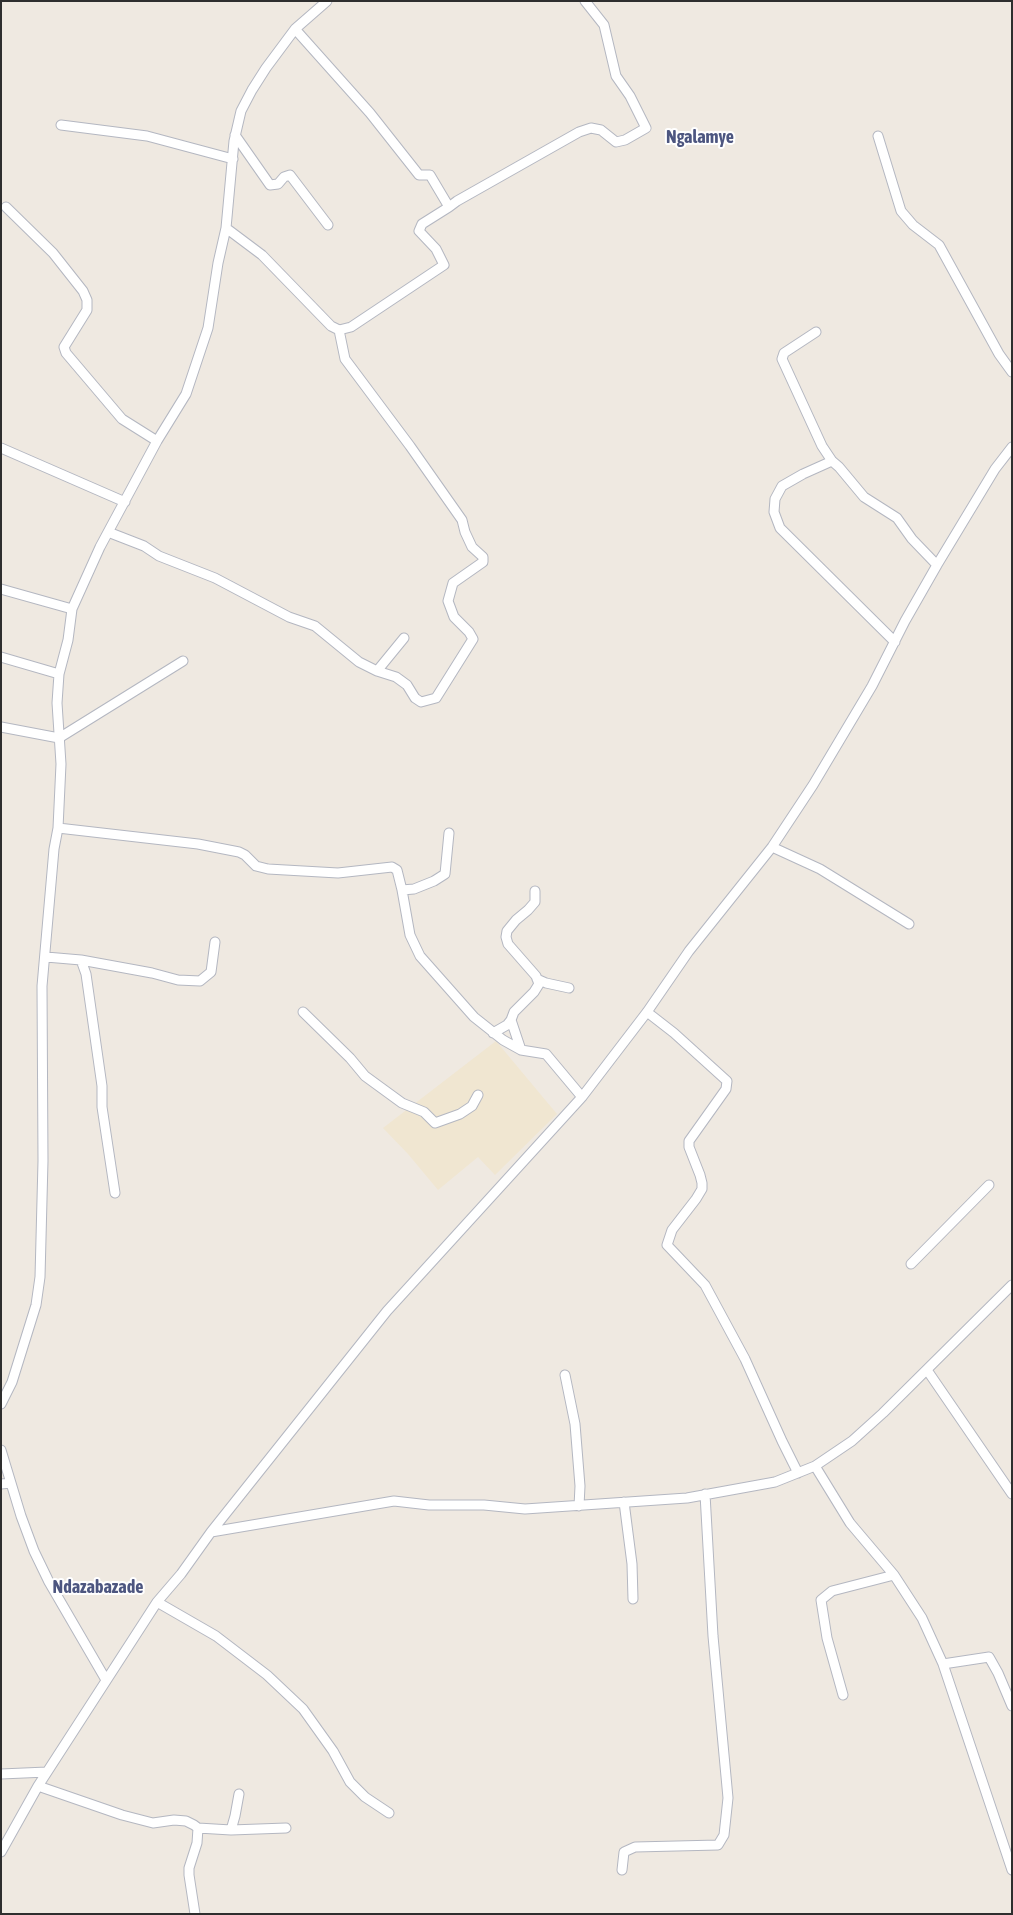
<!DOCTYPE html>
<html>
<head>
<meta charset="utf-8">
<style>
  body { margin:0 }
  #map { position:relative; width:1013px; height:1915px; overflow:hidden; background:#efe9e1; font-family:"Asap Condensed",sans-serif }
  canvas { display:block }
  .frame { position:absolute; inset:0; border:2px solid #2e2e2e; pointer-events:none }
</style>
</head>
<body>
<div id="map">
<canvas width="1013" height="1915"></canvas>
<div class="frame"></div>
</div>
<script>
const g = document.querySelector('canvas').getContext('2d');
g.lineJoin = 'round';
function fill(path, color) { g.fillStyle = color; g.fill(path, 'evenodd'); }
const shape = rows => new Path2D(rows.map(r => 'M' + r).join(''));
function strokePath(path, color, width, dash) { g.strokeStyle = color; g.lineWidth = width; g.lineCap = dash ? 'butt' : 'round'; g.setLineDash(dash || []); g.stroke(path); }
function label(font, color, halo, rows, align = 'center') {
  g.font = font + ' "Asap Condensed",sans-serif'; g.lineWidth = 4; g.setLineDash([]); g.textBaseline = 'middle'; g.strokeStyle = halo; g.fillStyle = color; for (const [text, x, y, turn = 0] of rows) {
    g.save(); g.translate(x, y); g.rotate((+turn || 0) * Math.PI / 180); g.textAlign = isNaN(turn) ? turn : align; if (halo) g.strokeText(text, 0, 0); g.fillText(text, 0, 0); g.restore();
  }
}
fill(shape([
  [496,1041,557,1114,495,1175,478,1157,438,1190,408,1154,383,1128]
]), '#f0e6d1');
const street = shape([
  [61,125,147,136,233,159],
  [235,135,270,185,278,184,284,177,290,175,328,225],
  [878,136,901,211,913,225,939,245,999,354,1012,372],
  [6,207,53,253,83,291,87,300,87,310,64,347,66,353,122,419,157,441],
  [449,207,457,201,579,132,591,128,601,130,616,142,625,140,646,128,630,96,616,76,604,25,585,1],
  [226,228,262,255,331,326,339,330,351,327,444,265,436,249,419,231,422,224,449,207,430,175,419,175,370,113,295,29],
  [339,330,345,359,410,446,462,520,465,532,472,547,483,557,483,562,453,583,448,601,454,617,469,632,473,639,436,698,421,702,415,698,407,685,396,677,377,671],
  [816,332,784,353,782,359,822,446,832,461],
  [1,448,125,502],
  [108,532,144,546,159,556,215,578,289,617,315,626,359,662,377,671,404,638],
  [1,589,72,609],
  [895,642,780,528,774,512,775,499,782,486,803,474,832,461,839,467,864,497,897,518,912,539,937,565],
  [1,657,59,674],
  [1,727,59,738,183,661],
  [58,828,198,844,239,852,245,855,256,866,268,869,338,873,392,867,397,870,402,890,410,935,420,956,474,1017,503,1040,521,1050,546,1054,582,1097],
  [772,847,820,869,909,924],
  [402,890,414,889,434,881,445,874,449,833],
  [46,957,81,960,152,973,178,980,200,981,211,972,215,942],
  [81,960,86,974,102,1086,102,1107,115,1193],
  [537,979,546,983,569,988],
  [303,1012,350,1058,365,1076,402,1103,424,1112,435,1123,460,1114,472,1106,478,1095],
  [647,1012,674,1033,727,1081,726,1089,689,1141,689,1147,700,1175,702,1183,702,1189,696,1199,672,1230,667,1245,705,1285,745,1359,782,1441,798,1473],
  [493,1033,507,1025,511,1020],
  [521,1050,511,1020,514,1012,534,992,539,984,536,976,508,944,506,937,507,931,516,920,528,910,535,902,535,891],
  [911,1264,989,1185],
  [927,1370,1012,1494],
  [565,1375,575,1424,580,1486,579,1506],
  [1,1404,12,1382,36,1305,40,1277,43,1161,42,986,54,849,58,828,61,764,57,703,59,674,68,640,72,609,100,547,157,441,186,394,208,328,218,263,226,228,234,141,241,111,252,90,266,68,295,29,327,1],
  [1,1450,21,1516,34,1551,49,1582,106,1680],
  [815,1466,850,1523,894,1575,922,1618,943,1664,1012,1870],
  [1,1484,11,1483],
  [624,1502,632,1564,633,1599],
  [211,1532,394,1501,429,1505,484,1505,525,1509,687,1498,775,1482,815,1466,852,1441,883,1413,1012,1285],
  [157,1602,216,1636,267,1675,303,1709,333,1751,350,1782,365,1797,389,1813],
  [943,1664,989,1657,998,1673,1012,1706],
  [843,1695,827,1638,821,1600,832,1591,894,1575],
  [1,1774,47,1772],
  [38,1786,122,1815,153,1823,174,1820,186,1821,194,1825,198,1828,197,1843,189,1868,189,1875,195,1914],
  [198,1828,231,1830,286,1828],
  [231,1830,235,1816,239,1794],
  [1,1852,38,1786,157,1602,181,1574,211,1532,387,1311,582,1097,647,1012,689,951,772,847,813,785,872,686,905,621,937,565,995,469,1012,447],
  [622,1870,624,1852,635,1847,718,1845,724,1835,728,1798,713,1636,705,1494]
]);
strokePath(street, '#b4b7c1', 11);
strokePath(street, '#fff', 9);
label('bold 18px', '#4d5680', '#fff', [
  ["Ngalamye",700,137],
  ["Ndazabazade",98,1587]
]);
</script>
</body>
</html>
